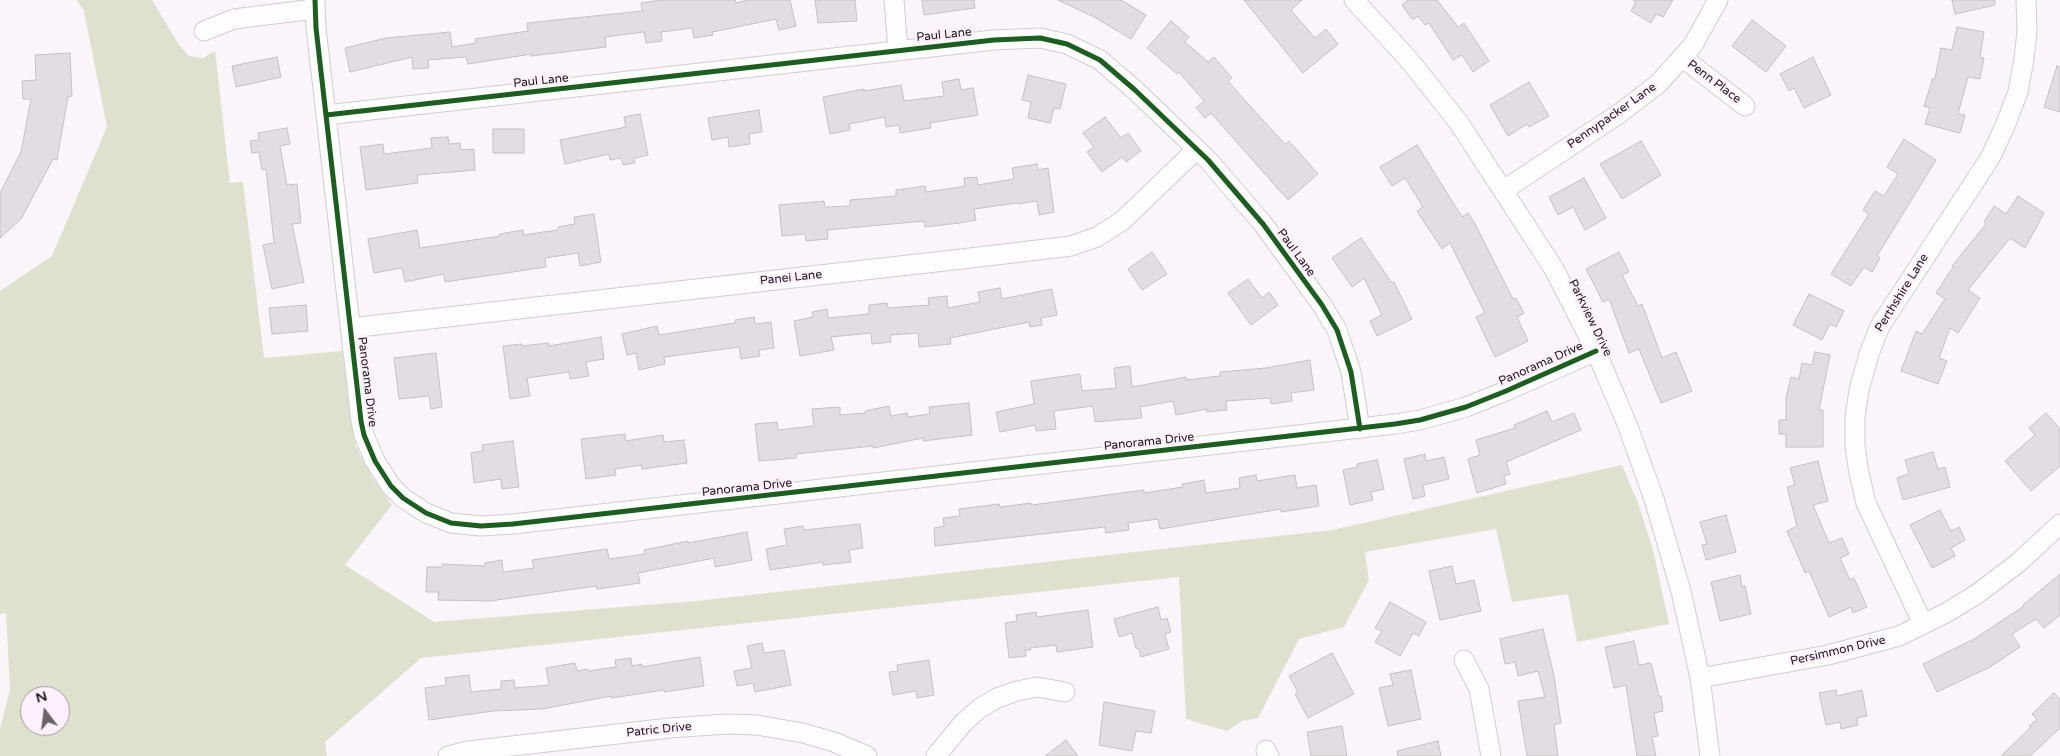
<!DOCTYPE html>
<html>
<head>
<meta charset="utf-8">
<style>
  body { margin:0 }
  #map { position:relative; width:2060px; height:756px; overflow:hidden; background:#fbf4fa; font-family:"Varela Round",sans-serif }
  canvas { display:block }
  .north { position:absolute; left:20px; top:686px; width:50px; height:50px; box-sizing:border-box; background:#fef1fd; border:1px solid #a399a2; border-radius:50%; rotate:345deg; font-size:14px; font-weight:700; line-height:20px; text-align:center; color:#1b161a }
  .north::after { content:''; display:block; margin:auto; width:18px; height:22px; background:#696468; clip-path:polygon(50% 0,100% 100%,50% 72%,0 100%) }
</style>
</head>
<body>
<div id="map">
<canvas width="2060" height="756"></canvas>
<div class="north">N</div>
</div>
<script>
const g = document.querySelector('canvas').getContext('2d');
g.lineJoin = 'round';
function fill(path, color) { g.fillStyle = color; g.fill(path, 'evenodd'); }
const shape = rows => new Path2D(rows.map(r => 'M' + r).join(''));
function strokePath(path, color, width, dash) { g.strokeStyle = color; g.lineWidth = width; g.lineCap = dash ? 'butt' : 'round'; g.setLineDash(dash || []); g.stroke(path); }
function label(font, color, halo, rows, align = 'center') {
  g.font = font + ' "Varela Round",sans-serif'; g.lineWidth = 5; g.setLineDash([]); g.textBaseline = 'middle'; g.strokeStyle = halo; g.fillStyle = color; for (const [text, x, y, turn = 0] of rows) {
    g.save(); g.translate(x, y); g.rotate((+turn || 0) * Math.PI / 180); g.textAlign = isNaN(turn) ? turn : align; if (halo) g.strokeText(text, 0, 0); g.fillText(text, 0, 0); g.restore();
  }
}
fill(shape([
  [77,0,152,0,179,45,189,56,203,58,215,51,230,183,243,182,264,358,342,351,356,446,373,479,392,505,345,565,434,622,697,601,1332,530,1622,465,1638,503,1653,550,1669,624,1577,642,1568,594,1512,602,1496,529,1365,552,1369,580,1344,627,1299,639,1258,718,1242,721,1227,731,1186,719,1179,577,421,658,325,742,327,756,0,756,0,729,10,690,6,613,0,614,0,291,52,256,107,127,84,11],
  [30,696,60,696,60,726,30,726]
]), '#dee1cd');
const building = shape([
  [661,0,735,0,736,3,748,0,790,0,796,26,779,30,776,19,712,32,713,35,694,38,692,28,661,32,662,41,646,43,644,32,605,37,606,47,531,56,531,54,468,64,466,57,428,60,429,68,413,69,412,57,350,72,345,48,386,38,450,32,452,47,476,43,475,39,528,31,527,23,642,11,641,3,661,0],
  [815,0,855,0,857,21,818,23,815,0],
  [922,0,974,0,975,8,924,15,922,0],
  [1058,0,1121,0,1146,15,1131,39,1096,18,1058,0],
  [1244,0,1302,0,1291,10,1315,38,1326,29,1338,44,1303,73,1244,0],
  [1408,0,1437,0,1458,27,1464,23,1489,61,1473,72,1462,55,1453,60,1429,23,1425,25,1418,16,1413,20,1402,5,1408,0],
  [1633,0,1673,0,1663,17,1656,14,1651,23,1631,11,1636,2,1633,0],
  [1952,0,1995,0,1995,5,1955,14,1952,0],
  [1752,20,1786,46,1766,72,1732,46,1752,20],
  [1171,21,1189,37,1185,42,1208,62,1214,57,1232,78,1228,81,1249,105,1285,144,1289,141,1318,174,1288,200,1211,113,1205,118,1196,108,1204,101,1179,72,1177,74,1147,48,1171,21],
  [1957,27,1984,32,1980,57,1984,58,1980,79,1968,77,1958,114,1965,115,1960,133,1925,124,1930,108,1924,106,1933,78,1935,79,1941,48,1952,50,1957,27],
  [70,53,72,96,68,97,57,160,53,159,21,219,0,238,0,193,21,152,31,99,23,99,22,81,36,80,35,55,70,53],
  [277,57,281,77,236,87,232,66,277,57],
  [1813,57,1831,95,1804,108,1794,88,1789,91,1780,74,1813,57],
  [2057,66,2060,67,2060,112,2044,107,2057,66],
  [1028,75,1066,84,1060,109,1054,108,1050,123,1028,118,1031,102,1022,100,1028,75],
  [959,79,961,90,973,88,978,115,930,123,931,128,900,133,899,125,886,127,885,117,849,124,850,130,830,134,823,97,864,89,864,91,901,85,904,101,944,96,942,82,959,79],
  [1529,82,1549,116,1529,127,1527,124,1508,136,1490,105,1529,82],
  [759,110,762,132,749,134,750,144,729,147,728,137,712,140,708,118,759,110],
  [640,114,648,155,634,158,635,163,623,165,621,158,610,160,609,154,565,164,560,140,626,127,624,117,640,114],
  [1105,117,1121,138,1128,133,1141,151,1126,162,1122,157,1102,172,1087,152,1094,147,1083,133,1105,117],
  [287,128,290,144,280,146,287,185,297,184,301,223,292,224,304,282,272,289,263,245,274,243,266,169,262,170,259,152,252,153,250,141,259,140,258,133,287,128],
  [493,129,524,129,524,153,493,153,493,129],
  [448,137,449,144,460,143,461,150,474,149,475,170,417,175,418,183,366,190,360,147,383,144,384,154,432,148,431,138,448,137],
  [1904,139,1936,160,1877,256,1880,258,1872,272,1864,267,1851,286,1831,274,1869,214,1863,210,1875,191,1884,196,1898,174,1887,167,1904,139],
  [1641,141,1661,175,1622,199,1600,164,1641,141],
  [1417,145,1462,217,1468,213,1474,222,1513,299,1516,298,1524,313,1517,317,1528,341,1495,357,1476,317,1485,313,1450,243,1442,249,1417,211,1423,207,1405,178,1392,186,1380,167,1417,145],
  [1037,164,1038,170,1048,168,1054,212,1039,215,1037,201,1018,204,1017,203,974,209,976,220,959,223,925,227,924,221,827,230,828,239,806,241,805,234,782,236,779,205,824,201,825,207,850,206,850,200,896,196,896,190,925,186,926,192,954,188,965,186,964,178,977,177,978,185,1014,179,1012,168,1037,164],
  [1584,178,1606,218,1585,230,1573,207,1558,215,1549,197,1584,178],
  [2018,196,2044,213,2025,248,2010,238,1968,290,1980,298,1958,333,1950,328,1939,358,1947,361,1938,384,1901,371,1916,331,1922,334,1945,299,1936,293,1953,267,1952,266,1986,224,1984,222,1994,206,2006,214,2018,196],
  [594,214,601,262,580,266,578,253,545,258,546,267,445,282,444,274,405,282,402,268,374,273,368,239,417,230,420,248,500,236,500,234,523,230,523,235,558,230,558,227,575,224,574,217,594,214],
  [1361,238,1392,283,1394,282,1412,319,1377,336,1370,321,1382,315,1364,278,1352,287,1332,258,1361,238],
  [1152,252,1167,274,1142,290,1128,269,1152,252],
  [1619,252,1629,272,1622,275,1638,306,1642,304,1662,358,1676,352,1692,391,1661,403,1639,349,1629,353,1609,299,1603,302,1586,269,1619,252],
  [1248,279,1262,298,1269,292,1278,305,1251,325,1228,293,1248,279],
  [1000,288,1002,299,1052,289,1057,315,1041,318,1042,325,1030,327,1029,322,950,338,951,344,919,347,918,333,890,335,891,342,872,344,871,333,831,337,834,350,800,356,794,321,813,317,812,312,827,309,828,318,869,314,869,305,887,303,888,308,929,305,928,298,947,296,948,308,980,302,978,292,1000,288],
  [1809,294,1844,311,1836,327,1830,324,1822,340,1793,325,1809,294],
  [306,305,308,331,272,334,269,308,306,305],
  [754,317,755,324,771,322,774,348,759,350,760,356,741,359,739,347,664,357,665,364,639,370,636,353,627,355,622,334,657,326,659,335,735,323,735,320,754,317],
  [601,337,604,359,586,362,589,376,570,379,569,372,527,378,530,396,510,399,503,346,522,344,522,346,548,343,549,346,601,337],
  [1815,352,1830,355,1819,410,1823,410,1823,447,1786,447,1786,434,1779,434,1779,420,1786,420,1786,398,1791,377,1799,379,1802,363,1812,365,1815,352],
  [436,353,442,407,431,409,429,396,399,399,394,358,436,353],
  [1310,360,1314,390,1291,393,1292,401,1271,404,1270,398,1226,401,1227,410,1207,412,1207,409,1176,415,1173,401,1140,407,1142,418,1095,422,1093,406,1054,411,1056,429,1036,431,1035,425,1000,432,996,412,1034,404,1031,381,1080,374,1082,391,1116,388,1114,368,1130,366,1132,387,1186,377,1186,380,1220,376,1220,372,1266,368,1310,360],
  [969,403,972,435,923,441,923,438,873,448,873,446,796,454,796,458,759,461,755,424,777,422,778,430,814,426,812,409,840,407,840,415,866,413,865,411,889,406,891,416,907,413,908,417,930,414,929,407,969,403],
  [1547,411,1552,422,1574,413,1581,430,1506,462,1510,474,1504,476,1506,484,1477,493,1468,459,1480,455,1476,440,1515,428,1514,425,1547,411],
  [2046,413,2060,429,2060,466,2031,491,2005,461,2035,435,2029,428,2046,413],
  [625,434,626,441,663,435,664,442,684,440,687,463,642,469,642,465,615,469,616,475,586,479,581,439,625,434],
  [513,441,519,487,502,489,501,479,474,483,471,453,483,451,482,445,513,441],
  [1933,452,1938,469,1945,467,1950,487,1903,500,1897,478,1909,474,1905,460,1933,452],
  [1425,454,1426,461,1444,457,1449,479,1423,485,1425,496,1413,499,1404,459,1425,454],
  [1377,460,1384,489,1371,492,1373,500,1350,505,1343,470,1358,467,1357,464,1377,460],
  [1818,461,1828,501,1813,505,1829,543,1842,538,1849,554,1840,558,1850,580,1854,578,1867,607,1853,613,1851,607,1829,617,1809,571,1805,573,1787,531,1797,526,1787,487,1795,485,1790,468,1818,461],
  [1256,475,1257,481,1295,475,1297,488,1316,485,1319,506,1281,512,1281,509,1160,529,1158,519,1128,523,1129,530,1106,533,1105,527,935,546,934,528,944,526,943,518,960,516,959,509,999,504,1000,507,1031,503,1032,505,1144,490,1144,493,1183,487,1182,484,1204,480,1206,493,1240,488,1239,478,1256,475],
  [1940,510,1951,531,1959,527,1965,540,1951,548,1955,556,1932,568,1910,525,1940,510],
  [1726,515,1736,552,1706,560,1702,545,1707,544,1700,522,1726,515],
  [860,524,863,548,849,550,851,562,823,565,823,562,770,570,766,549,787,545,784,529,803,526,804,530,860,524],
  [747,532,752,560,715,567,714,558,638,573,640,583,597,589,596,586,490,601,438,600,439,592,426,592,427,567,442,567,442,564,485,566,485,563,502,560,503,572,534,568,532,560,607,549,609,559,645,554,644,550,688,541,688,543,747,532],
  [1452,566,1456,584,1474,580,1481,611,1440,620,1429,571,1452,566],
  [2060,574,2060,615,2044,628,2036,619,2012,634,2020,647,1990,667,1937,692,1923,664,1974,639,2024,606,2023,605,2060,574],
  [1740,575,1742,587,1745,586,1751,614,1720,621,1711,582,1740,575],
  [1390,602,1426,622,1419,636,1413,633,1400,656,1375,642,1382,631,1375,628,1390,602],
  [1158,607,1161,620,1167,618,1171,632,1165,634,1169,649,1141,657,1139,649,1136,648,1132,633,1119,637,1114,619,1158,607],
  [1088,610,1093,647,1057,652,1056,645,1030,648,1031,650,1025,650,1026,656,1009,658,1005,623,1017,621,1016,615,1036,612,1037,617,1088,610],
  [1543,629,1554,676,1561,723,1554,725,1558,756,1527,756,1518,701,1545,697,1538,671,1518,676,1515,662,1505,664,1500,639,1543,629],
  [1634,641,1639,665,1651,663,1659,696,1661,696,1663,711,1654,713,1658,736,1652,737,1656,756,1637,756,1626,685,1614,688,1605,647,1634,641],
  [762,643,764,653,784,650,791,685,755,692,753,683,737,686,734,671,752,668,747,646,762,643],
  [1332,653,1354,694,1308,718,1295,694,1298,692,1289,676,1332,653],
  [700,657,704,686,664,692,664,690,611,698,611,696,542,709,493,711,429,720,425,688,446,685,445,678,469,675,471,692,501,689,501,681,514,680,515,688,549,685,546,668,575,663,577,671,587,669,588,671,616,667,615,660,631,658,632,666,642,664,642,667,700,657],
  [929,660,934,695,917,698,916,691,893,695,889,672,898,671,897,665,929,660],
  [1411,670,1421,719,1388,726,1379,688,1393,685,1390,674,1411,670],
  [1836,690,1837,696,1862,690,1867,716,1857,718,1858,725,1841,729,1840,722,1826,725,1819,693,1836,690],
  [2054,693,2060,699,2060,728,2030,756,2001,756,2031,727,2029,726,2037,719,2032,714,2054,693],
  [1104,702,1155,711,1151,733,1136,731,1132,751,1099,745,1104,702],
  [1342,726,1347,756,1311,756,1307,732,1342,726],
  [1066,740,1078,756,1045,756,1066,740],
  [1438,741,1441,756,1398,756,1397,751,1438,741]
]);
fill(building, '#e2dde2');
strokePath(building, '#c5c0c5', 1);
const minor = shape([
  [315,0,316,28,361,421,364,435,375,461,391,486,403,498,426,513,451,523,481,526,513,524,1395,424,1420,420,1466,407,1506,391,1596,351],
  [894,0,898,50],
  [1354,0,1410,61,1459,123,1554,269,1596,351,1627,424,1654,499,1681,591,1700,678,1710,756],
  [204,31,234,19,314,9],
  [1683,58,1745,106],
  [326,115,994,40,1040,38,1067,44,1100,60,1135,90,1208,160,1263,224,1322,305,1337,330,1351,372,1360,429],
  [1504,190,1620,113,1658,84,1693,45,1718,0],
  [350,328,962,259,1071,246,1097,237,1122,221,1197,149],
  [1923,624,1866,503,1859,473,1855,446,1855,417,1859,390,1869,354,1880,326,1990,158,2005,126,2018,92,2024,59,2027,31,2026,0],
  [1464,660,1479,689,1491,756],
  [1700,678,1828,655,1899,636,1946,613,1977,594,2018,563,2060,524],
  [1266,750,1269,756],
  [448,756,468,751,670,728,726,724,757,725,803,733,834,742,867,756],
  [936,756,963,723,980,708,997,698,1017,691,1037,687,1065,692]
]);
strokePath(minor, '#d2ccd1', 21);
strokePath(minor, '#fefdfe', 19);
strokePath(shape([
  [315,0,316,28,361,421,364,435,375,461,391,486,403,498,426,513,451,523,481,526,513,524,1395,424,1420,420,1466,407,1506,391,1596,351],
  [326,115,994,40,1040,38,1067,44,1100,60,1135,90,1208,160,1263,224,1322,305,1337,330,1351,372,1360,429]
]), '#1b5e20', 5);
label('12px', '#1b161a', '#fef1fd', [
  ["Paul Lane",944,35,-6],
  ["Paul Lane",541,81,-6],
  ["Penn Place",1714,82,37],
  ["Pennypacker Lane",1612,116,-35],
  ["Paul Lane",1296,253,54],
  ["Panei Lane",791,278,-6],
  ["Perthshire Lane",1902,293,-58],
  ["Parkview Drive",1590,318,64],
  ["Panorama Drive",1541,364,-24],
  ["Panorama Drive",367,382,83],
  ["Panorama Drive",1149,442,-6],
  ["Panorama Drive",747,488,-6],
  ["Persimmon Drive",1838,651,-13],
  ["Patric Drive",659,730,-6]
]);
</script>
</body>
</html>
